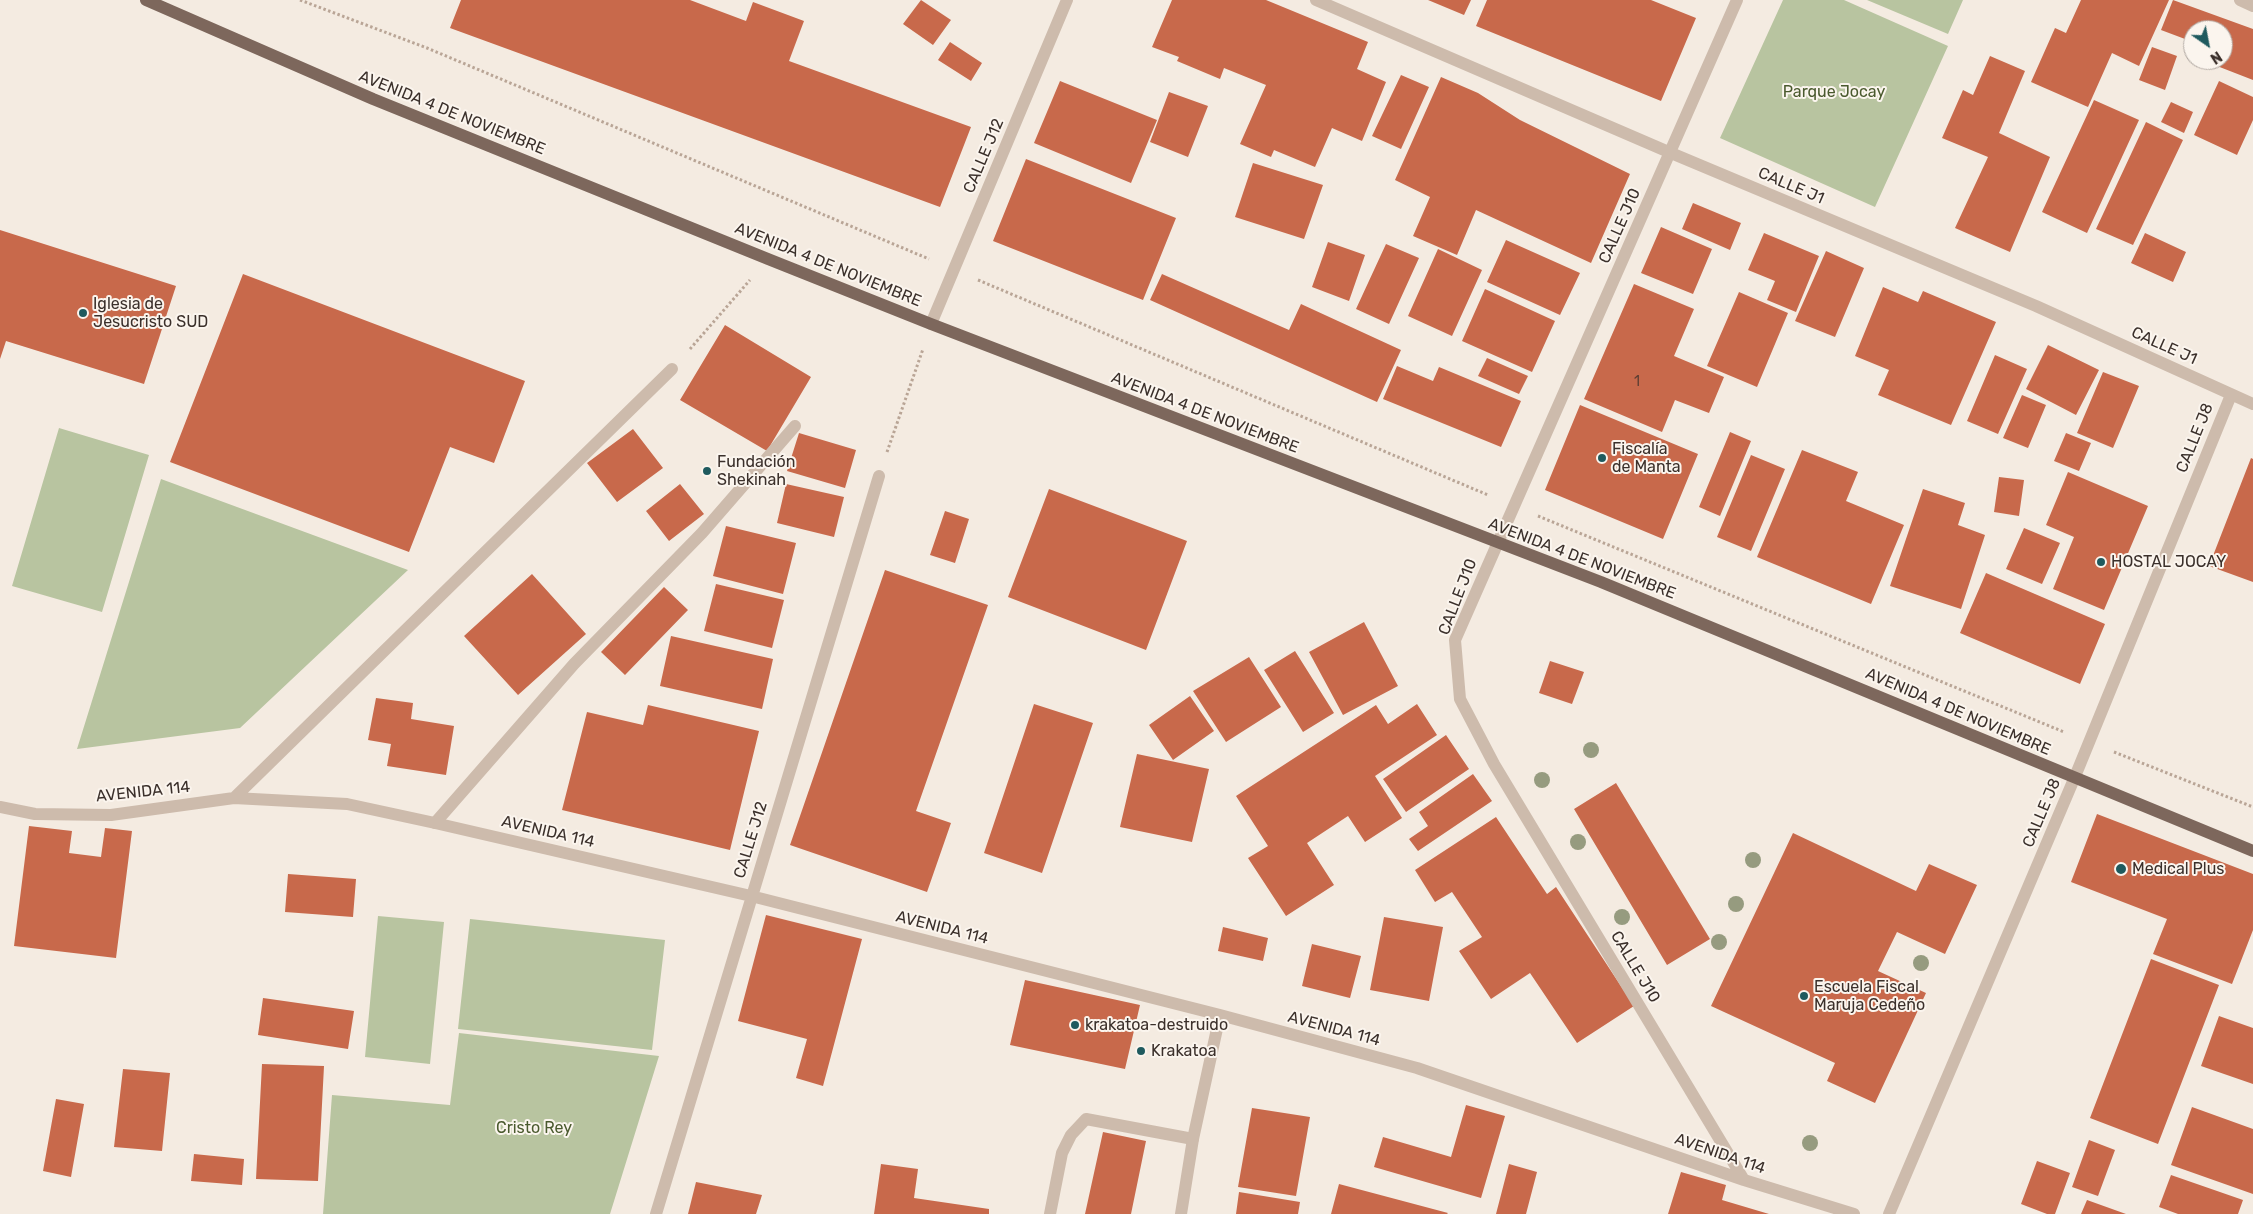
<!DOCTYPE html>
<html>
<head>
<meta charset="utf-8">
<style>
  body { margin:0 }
  #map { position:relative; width:2253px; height:1214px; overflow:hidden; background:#f4ebe1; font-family:Rubik,sans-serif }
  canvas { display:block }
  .north { position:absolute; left:2183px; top:20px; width:50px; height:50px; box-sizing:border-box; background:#fbf5ee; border:1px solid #aea6a0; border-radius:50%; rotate:147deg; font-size:14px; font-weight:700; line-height:20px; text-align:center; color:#3b302b }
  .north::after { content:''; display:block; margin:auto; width:18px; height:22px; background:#1f5a5e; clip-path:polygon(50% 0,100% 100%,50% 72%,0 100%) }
</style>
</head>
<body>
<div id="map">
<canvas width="2253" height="1214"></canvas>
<div class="north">N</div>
</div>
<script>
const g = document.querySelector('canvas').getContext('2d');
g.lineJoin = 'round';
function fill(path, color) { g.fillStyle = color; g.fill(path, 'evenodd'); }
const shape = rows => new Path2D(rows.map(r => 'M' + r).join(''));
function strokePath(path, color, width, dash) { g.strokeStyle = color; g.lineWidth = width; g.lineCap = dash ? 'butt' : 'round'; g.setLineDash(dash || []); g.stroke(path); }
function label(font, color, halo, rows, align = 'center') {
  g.font = font + ' Rubik,sans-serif'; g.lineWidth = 4; g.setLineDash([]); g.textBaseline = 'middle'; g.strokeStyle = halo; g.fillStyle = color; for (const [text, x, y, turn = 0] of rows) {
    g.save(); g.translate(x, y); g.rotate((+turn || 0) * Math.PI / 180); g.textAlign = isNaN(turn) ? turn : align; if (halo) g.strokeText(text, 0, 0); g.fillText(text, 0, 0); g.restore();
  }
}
fill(shape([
  [1783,0,1844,0,1948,46,1875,207,1720,138],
  [1867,0,1963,0,1948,34],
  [59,428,149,455,102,612,12,586],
  [161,479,408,570,240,728,77,749],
  [378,916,444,922,430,1064,365,1057],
  [470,919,665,940,652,1050,458,1029],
  [459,1033,659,1056,610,1214,323,1214,332,1095,450,1105]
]), '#b8c4a0');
fill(shape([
  [461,0,690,0,746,21,753,2,804,21,789,61,971,127,940,207,450,28],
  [921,0,951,20,933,45,903,24],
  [1172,0,1266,0,1368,42,1357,69,1386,82,1362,141,1332,128,1315,167,1274,150,1271,157,1240,144,1266,85,1224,68,1220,79,1177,61,1179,57,1152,47],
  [1428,0,1471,0,1464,15],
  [1487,0,1651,0,1696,18,1661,101,1476,26],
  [2081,0,2169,0,2139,66,2112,53,2088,107,2031,82,2055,28,2066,33],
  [2173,0,2253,29,2253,80,2217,66,2219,60,2223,60,2223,30,2193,30,2193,42,2161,30],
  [950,42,982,63,971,81,938,60],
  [2152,47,2177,56,2165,90,2139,80],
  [1990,56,2025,71,1999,133,2050,157,2010,252,1955,228,1988,157,1942,138,1963,90,1973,95],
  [1401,75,1429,87,1401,149,1372,136],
  [1441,77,1478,93,1520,120,1630,174,1591,263,1476,210,1457,255,1413,236,1430,197,1395,180],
  [1060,81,1157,120,1131,183,1034,143],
  [2219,81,2253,97,2253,120,2237,155,2194,135],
  [1169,92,1208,106,1188,157,1150,142],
  [2094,100,2139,120,2087,233,2042,212],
  [2171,102,2193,112,2184,133,2161,122],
  [2146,122,2183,140,2133,245,2096,229],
  [1026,159,1176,218,1143,300,993,241],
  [1253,163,1323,185,1304,239,1235,217],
  [1693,203,1741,223,1730,250,1682,229],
  [1661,227,1712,249,1693,294,1641,273],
  [0,230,176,286,144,384,6,341,0,359],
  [1764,233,1819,256,1796,312,1767,300,1775,281,1748,270],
  [2145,233,2186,252,2173,282,2131,263],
  [1506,240,1580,273,1560,315,1487,282],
  [1328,242,1365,255,1349,301,1312,287],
  [1386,244,1419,258,1389,324,1356,309],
  [1438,249,1482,270,1452,336,1408,316],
  [1826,251,1864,268,1835,337,1795,321],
  [243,274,525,381,494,463,450,447,409,552,170,462],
  [1162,274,1289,330,1301,304,1401,350,1377,402,1150,300],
  [1634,284,1694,309,1674,356,1724,377,1709,413,1675,400,1662,432,1584,399],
  [1883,287,1918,302,1923,291,1996,322,1951,425,1878,395,1889,370,1855,356],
  [1485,289,1555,321,1532,372,1462,341],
  [1739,292,1788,313,1757,387,1707,366],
  [725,325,811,377,767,451,680,400],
  [2048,345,2099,370,2076,415,2026,389],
  [1995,355,2027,369,1998,434,1967,421],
  [1487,358,1528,376,1519,394,1478,376],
  [1397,366,1433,381,1439,367,1521,401,1501,447,1383,399],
  [2103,372,2139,386,2113,448,2077,433],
  [2022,395,2046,405,2028,448,2003,438],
  [1580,405,1698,454,1663,539,1545,490],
  [633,429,663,468,617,502,587,463],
  [1730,432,1751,441,1720,516,1699,507],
  [799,433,856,450,845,488,787,471],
  [2066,433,2091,443,2079,471,2054,461],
  [1802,450,1858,472,1846,501,1904,525,1871,604,1757,557],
  [1751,455,1785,469,1751,551,1717,537],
  [2251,458,2253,459,2253,582,2209,566],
  [2068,472,2148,506,2104,610,2053,589,2074,537,2046,525],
  [1999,477,2024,480,2019,516,1994,512],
  [680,484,704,514,669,541,646,511],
  [786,484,844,497,834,537,777,523],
  [1049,489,1187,541,1146,650,1008,597],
  [1923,489,1965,503,1958,525,1985,535,1961,609,1890,586],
  [945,511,969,519,955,563,930,555],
  [726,526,796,543,783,594,713,576],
  [2024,528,2060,543,2042,584,2006,569],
  [885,570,988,605,916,811,951,823,927,892,790,845],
  [1986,573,2105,624,2080,684,1960,633],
  [532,574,586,634,518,695,464,636],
  [716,584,784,600,772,648,704,631],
  [664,587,688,610,625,675,601,652],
  [1364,622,1398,686,1343,715,1309,652],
  [671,636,773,659,762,709,660,686],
  [1295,651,1334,713,1303,732,1264,670],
  [1249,657,1281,707,1226,742,1193,691],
  [1550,661,1584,672,1572,704,1539,693],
  [1190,696,1214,731,1173,760,1149,725],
  [376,698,413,703,411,719,454,726,446,775,387,766,391,744,368,740],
  [1034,704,1093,723,1042,873,984,853],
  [1417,704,1437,735,1375,776,1402,818,1365,842,1348,816,1307,843,1334,885,1286,916,1248,858,1268,846,1236,796,1376,705,1388,724],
  [648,705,759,731,730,850,562,810,587,712,643,725],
  [1446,735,1469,769,1406,812,1383,779],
  [1137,754,1209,769,1192,842,1120,827],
  [1473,774,1492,801,1418,851,1409,839,1428,826,1419,812],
  [1616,783,1710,939,1667,965,1574,809],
  [2097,814,2253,874,2253,930,2232,984,2153,954,2167,919,2071,882],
  [1496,817,1547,894,1556,887,1634,1006,1577,1043,1530,973,1491,999,1459,951,1482,937,1452,892,1435,902,1415,870],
  [29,826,72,831,69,853,101,857,105,828,132,831,116,958,14,946],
  [1793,833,1916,891,1929,864,1977,885,1945,954,1897,932,1878,971,1926,993,1875,1103,1827,1081,1835,1063,1711,1006],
  [288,874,356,879,353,917,285,912],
  [766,915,862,939,823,1086,796,1078,807,1039,738,1021],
  [1384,917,1443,927,1429,1001,1370,990],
  [1223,927,1268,938,1263,961,1218,951],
  [1312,944,1361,956,1350,998,1302,986],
  [2151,959,2219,985,2158,1144,2090,1118],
  [1025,980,1140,1005,1125,1069,1010,1045],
  [263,998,354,1011,348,1049,258,1035],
  [2219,1016,2253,1028,2253,1084,2201,1066],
  [262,1064,324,1066,318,1181,256,1179],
  [123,1069,170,1073,162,1151,114,1147],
  [56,1099,84,1104,71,1177,43,1171],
  [1466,1105,1505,1116,1481,1198,1374,1167,1383,1137,1451,1157],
  [2192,1107,2253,1129,2253,1194,2171,1165],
  [1252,1108,1310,1117,1296,1196,1238,1187],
  [1103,1132,1146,1141,1131,1214,1085,1214],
  [2089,1140,2115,1150,2098,1196,2072,1187],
  [194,1154,244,1159,242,1185,191,1181],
  [2037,1161,2070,1173,2055,1214,2047,1214,2021,1204],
  [881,1164,918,1169,914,1198,989,1209,989,1214,874,1214],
  [1509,1164,1537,1172,1526,1214,1496,1214],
  [1681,1172,1726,1185,1722,1200,1769,1214,1668,1214],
  [2171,1175,2243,1200,2238,1214,2178,1214,2159,1207],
  [696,1182,762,1195,756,1214,688,1214],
  [1339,1184,1448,1213,1447,1214,1331,1214],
  [1239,1192,1300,1202,1298,1214,1236,1214],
  [2087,1200,2126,1214,2081,1214]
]), '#c8694b');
strokePath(shape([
  [300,0,427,48,929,259],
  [978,280,1488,495],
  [690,349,750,280],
  [887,452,923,349],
  [1538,516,2064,732],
  [2114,752,2253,807]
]), '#b9a596', 3, [2.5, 2.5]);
strokePath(shape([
  [435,823,574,664,702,533,795,426],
  [1050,1214,1062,1153,1071,1135,1086,1119,1193,1139]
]), '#cdbbac', 12);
strokePath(shape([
  [1737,0,1455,640,1460,699,1494,764,1744,1180],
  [2240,0,2253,6],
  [931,324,1067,0],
  [234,798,672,369],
  [0,807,35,814,111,815,234,798,347,804,435,823,751,896,1220,1015,1417,1068,1744,1180,1854,1214],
  [656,1214,879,476],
  [1181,1214,1193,1139,1220,1015],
  [1889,1214,2074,779,2231,395]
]), '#cdbbac', 12);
strokePath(shape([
  [1316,0,1671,153,2036,306,2253,404]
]), '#cdbbac', 12);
strokePath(shape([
  [146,0,373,99,768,259,931,324,1601,582,2253,851]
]), '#7d675c', 12);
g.fillStyle = '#969b7f';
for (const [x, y] of [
  [1591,750],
  [1542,780],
  [1578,842],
  [1753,860],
  [1736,904],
  [1622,917],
  [1719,942],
  [1921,963],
  [1810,1143]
]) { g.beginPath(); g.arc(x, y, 8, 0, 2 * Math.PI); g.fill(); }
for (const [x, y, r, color] of [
  [83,313,5,"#1f5a5e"],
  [1602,458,5,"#1f5a5e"],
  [707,471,5,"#1f5a5e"],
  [2101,562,5,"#1f5a5e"],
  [2121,869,6,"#1f5a5e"],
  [1804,996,5,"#1f5a5e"],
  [1075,1025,5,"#1f5a5e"],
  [1141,1051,5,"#1f5a5e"]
]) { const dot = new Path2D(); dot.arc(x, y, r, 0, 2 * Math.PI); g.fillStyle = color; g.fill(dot); strokePath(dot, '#fbf5ee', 2); }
label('14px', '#5e3e33', null, [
  ["1",1637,382]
]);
label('16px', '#4a5a2e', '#fbf5ee', [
  ["Parque Jocay",1834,92],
  ["Cristo Rey",534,1128]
]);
label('16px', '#3b302b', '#fbf5ee', [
  ["AVENIDA 4 DE NOVIEMBRE",452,113,22],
  ["CALLE J12",984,156,-67],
  ["CALLE J1",1791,186,23],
  ["CALLE J10",1620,226,-66],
  ["AVENIDA 4 DE NOVIEMBRE",828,265,22],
  ["CALLE J1",2164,346,24],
  ["AVENIDA 4 DE NOVIEMBRE",1205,413,21],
  ["CALLE J8",2195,438,-68],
  ["AVENIDA 4 DE NOVIEMBRE",1582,559,21],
  ["CALLE J10",1458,597,-69],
  ["AVENIDA 4 DE NOVIEMBRE",1958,712,23],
  ["AVENIDA 114",143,792,-6],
  ["CALLE J8",2042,813,-67],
  ["AVENIDA 114",548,832,13],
  ["CALLE J12",751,840,-73],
  ["AVENIDA 114",942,928,14],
  ["CALLE J10",1635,967,59],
  ["AVENIDA 114",1334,1029,15],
  ["AVENIDA 114",1720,1154,19]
]);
label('16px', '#3b302b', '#fbf5ee', [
  ["Iglesia de",93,304],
  ["Jesucristo SUD",93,322],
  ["Fiscalía",1612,449],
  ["de Manta",1612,467],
  ["Fundación",717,462],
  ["Shekinah",717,480],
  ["HOSTAL JOCAY",2111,562],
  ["Medical Plus",2132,869],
  ["Escuela Fiscal",1814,987],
  ["Maruja Cedeño",1814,1005],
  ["krakatoa-destruido",1085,1025],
  ["Krakatoa",1151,1051]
], 'left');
</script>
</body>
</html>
